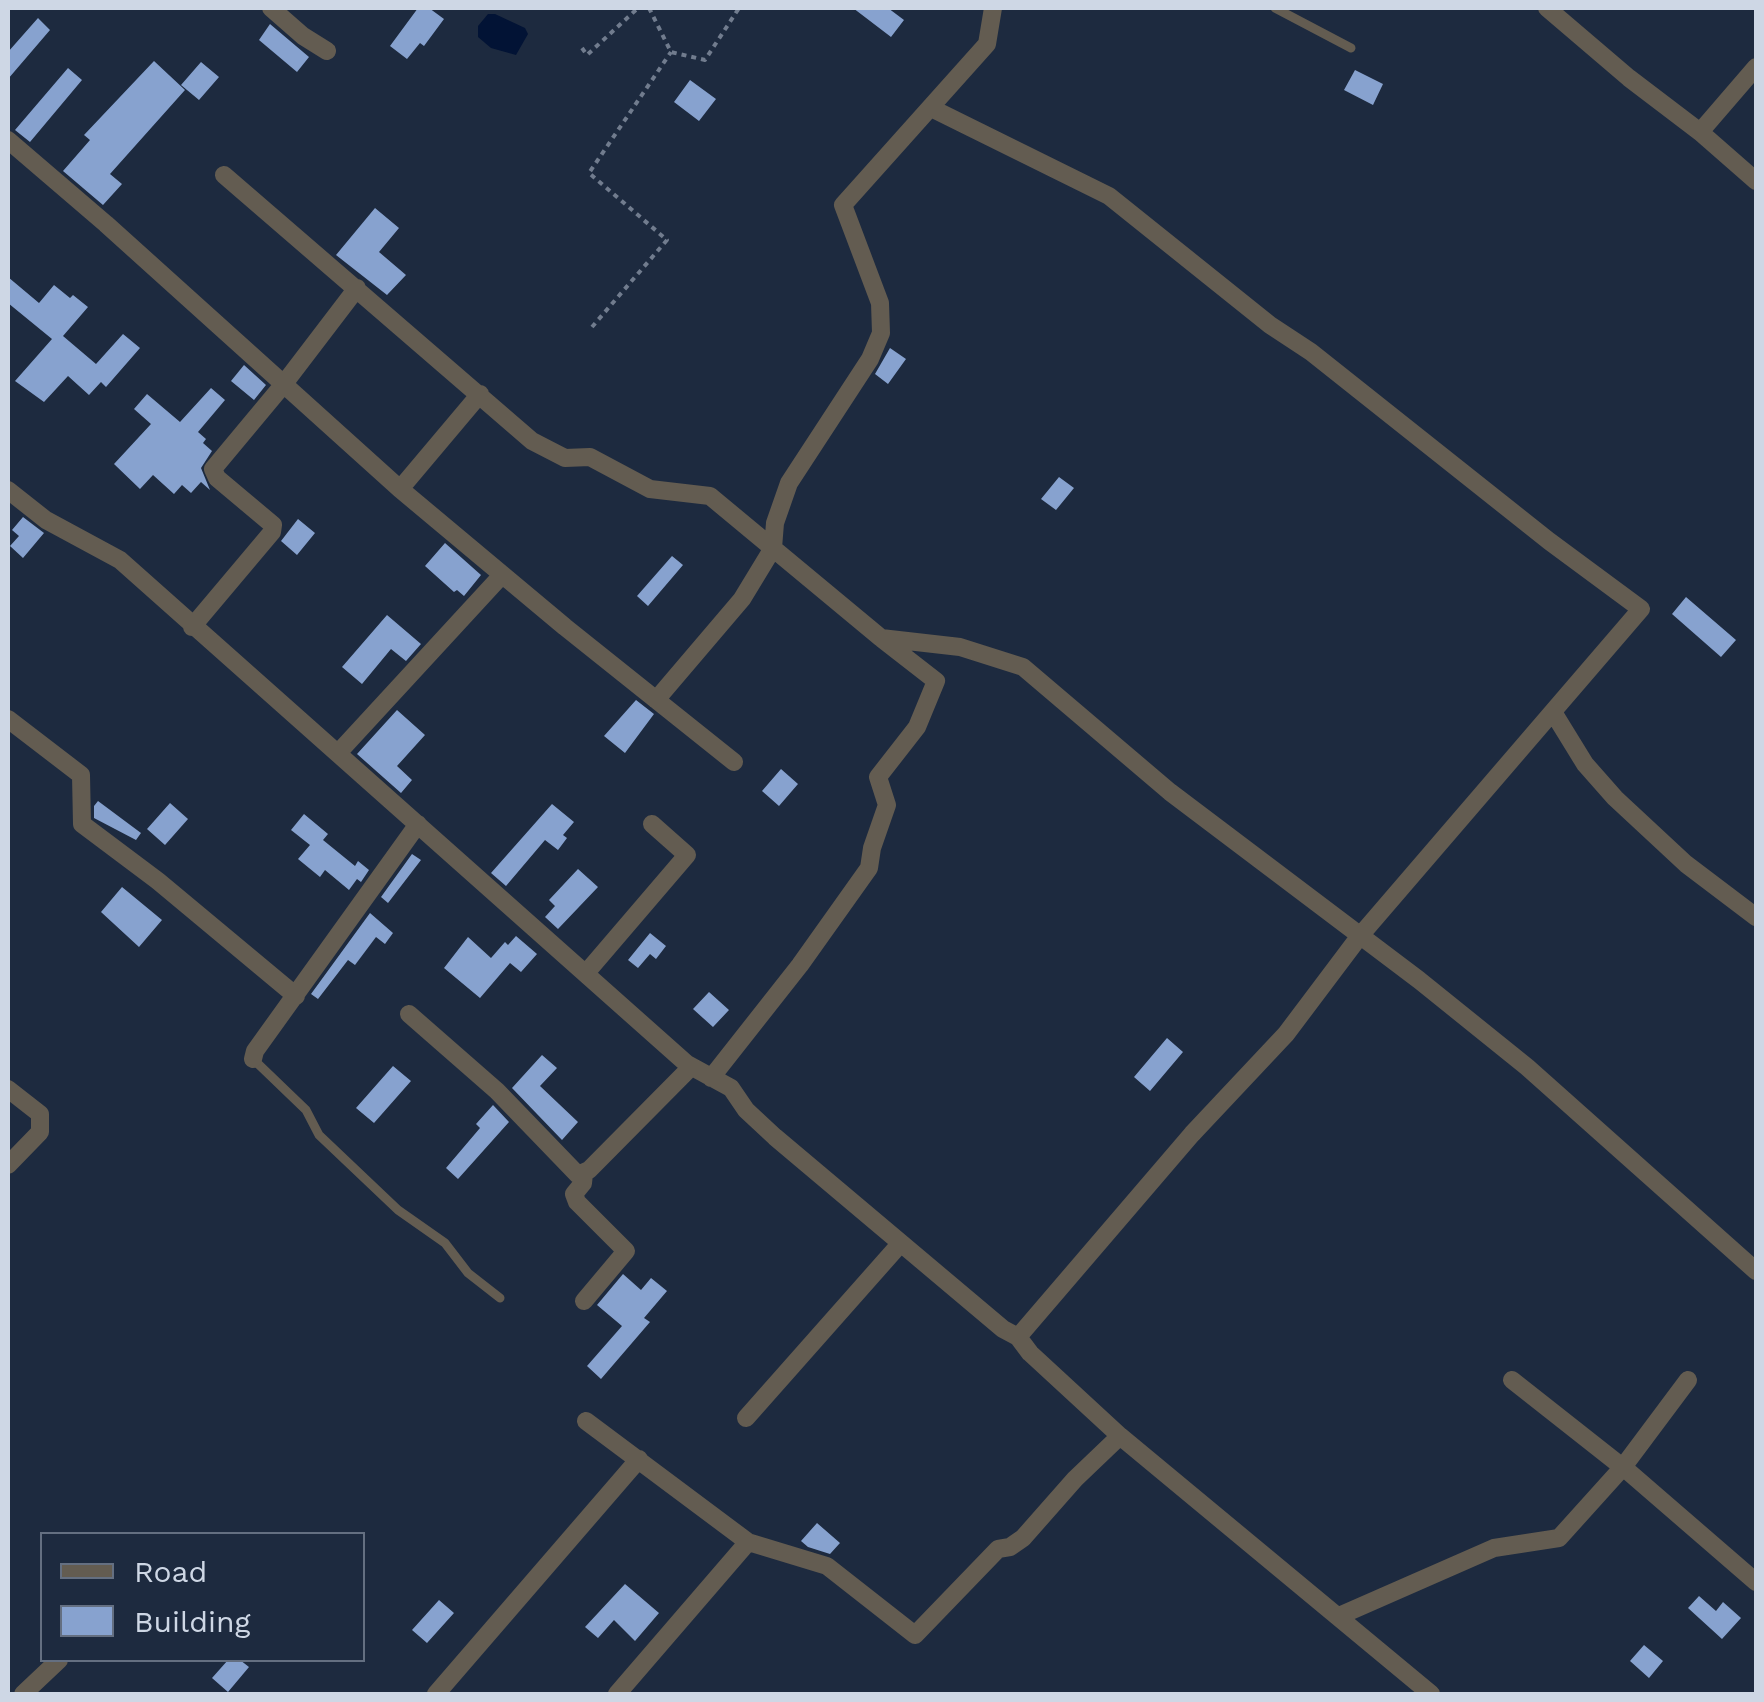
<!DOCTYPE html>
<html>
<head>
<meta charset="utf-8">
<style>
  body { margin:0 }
  #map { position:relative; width:1764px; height:1702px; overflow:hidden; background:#1d2a3f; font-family:"Work Sans",sans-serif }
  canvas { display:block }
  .frame { position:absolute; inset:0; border:10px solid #ced7e5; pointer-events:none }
  .legend { position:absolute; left:40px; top:1532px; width:325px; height:130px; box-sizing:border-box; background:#1d2a3f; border:2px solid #646f81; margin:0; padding:12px 18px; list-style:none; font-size:30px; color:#ced7e5 }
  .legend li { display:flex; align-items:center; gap:20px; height:50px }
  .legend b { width:50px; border:2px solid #646f81 }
</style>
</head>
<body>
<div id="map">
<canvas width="1764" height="1702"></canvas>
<div class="frame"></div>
<ul class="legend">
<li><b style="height:12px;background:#635c51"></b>Road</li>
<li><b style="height:28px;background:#87a2cf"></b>Building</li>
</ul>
</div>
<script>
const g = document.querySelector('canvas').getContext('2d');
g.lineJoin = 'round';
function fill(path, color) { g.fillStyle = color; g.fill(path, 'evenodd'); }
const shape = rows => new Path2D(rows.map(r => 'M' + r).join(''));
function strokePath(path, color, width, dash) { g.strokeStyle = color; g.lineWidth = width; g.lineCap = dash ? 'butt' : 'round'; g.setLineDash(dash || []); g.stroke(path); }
fill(shape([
  [488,14,495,14,525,28,528,34,516,55,491,48,478,37,478,26]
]), '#021335');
fill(shape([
  [418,8,429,8,444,19,424,46,420,43,407,59,390,46],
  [853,8,888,8,904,20,891,37],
  [38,18,50,30,8,79,8,52],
  [270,24,309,57,297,72,259,40],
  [154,61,185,90,110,174,122,184,103,205,63,171,90,140,84,135],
  [201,62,219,77,199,100,181,85],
  [68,68,82,80,30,142,15,130],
  [1355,70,1383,84,1373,105,1344,90],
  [690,80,716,99,699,121,674,102],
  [375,208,399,228,379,252,406,275,387,295,336,255],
  [8,277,39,303,54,285,70,298,73,295,88,307,63,336,96,364,123,334,140,348,106,387,101,382,89,395,68,376,44,402,15,381,52,339,8,303],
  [890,348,906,359,888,384,875,374],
  [244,365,266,385,254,400,231,381],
  [211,388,225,400,198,432,206,439,203,443,212,451,201,468,210,490,201,482,191,493,182,485,174,494,153,475,140,489,114,464,151,424,134,409,147,394,180,422],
  [1059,477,1074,488,1056,510,1041,499],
  [23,517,44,533,23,558,10,546,19,536,12,530],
  [298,519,315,533,297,555,281,541],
  [445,543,481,575,464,596,457,590,454,592,425,566],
  [672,556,683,565,648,606,637,596],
  [1686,597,1736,640,1721,657,1672,614],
  [387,615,421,644,406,661,391,649,362,684,342,667],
  [636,700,654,714,625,753,604,736],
  [397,710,425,735,397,766,412,780,401,793,357,754],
  [781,769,798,784,779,806,762,791],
  [98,801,141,833,136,840,94,818,94,806],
  [170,803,188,819,165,845,147,829],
  [552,804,574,822,563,835,567,838,558,850,545,840,506,886,491,873],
  [304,814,328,834,323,840,355,866,358,861,369,870,361,882,357,879,349,890,325,870,320,877,298,859,310,845,291,830],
  [412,854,421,860,388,903,381,897],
  [578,869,598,887,558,929,545,917,555,906,549,900],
  [122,887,162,920,139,947,101,912],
  [370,913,393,933,385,944,376,937,355,965,348,960,318,999,311,994],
  [650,933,666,946,656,959,650,954,638,968,628,960],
  [516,936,537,954,521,972,510,963,480,998,444,968,468,937,491,958,505,942,508,945],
  [709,992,729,1010,713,1027,693,1009],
  [1167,1038,1183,1052,1150,1091,1134,1077],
  [542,1055,557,1068,540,1086,578,1122,562,1140,512,1088],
  [393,1066,411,1081,374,1123,356,1108],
  [493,1105,509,1122,458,1179,446,1168,480,1128,476,1124],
  [623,1274,641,1290,651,1278,667,1291,644,1318,650,1322,601,1379,587,1366,622,1326,597,1305],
  [817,1523,840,1543,830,1554,808,1547,801,1541],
  [625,1584,659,1613,635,1641,614,1620,598,1638,585,1627],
  [1699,1596,1716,1611,1723,1602,1741,1618,1722,1639,1688,1608],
  [439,1600,454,1613,427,1643,412,1630],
  [1644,1645,1663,1661,1649,1678,1630,1661],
  [228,1660,240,1660,249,1667,228,1692,212,1678]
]), '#87a2cf');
strokePath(shape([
  [649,8,671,52,705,60,739,8],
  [582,48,587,55,638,8],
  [592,327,667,240,589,173,671,52]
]), '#717c8e', 4, [5, 5]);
strokePath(shape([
  [1275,8,1351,48],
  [253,1059,306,1110,319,1135,398,1210,445,1243,468,1273,500,1298]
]), '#635c51', 9);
strokePath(shape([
  [271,8,303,36,327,51],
  [1547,8,1629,78,1700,132],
  [1756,67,1700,132,1756,181],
  [931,108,1109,196,1270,325,1311,352,1549,541,1641,609,1359,937,1286,1034,1192,1134,1018,1337],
  [8,140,106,224,400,489,565,627,734,762],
  [224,175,532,441,565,458,590,457,650,489,710,496,881,638,960,647,1023,667,1170,792,1419,980,1527,1067,1756,1271],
  [400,489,480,394],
  [8,490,46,520,120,560,687,1064,731,1088,746,1110,775,1137,1003,1329,1018,1337,1030,1353,1120,1436,1431,1694],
  [192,627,272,532,273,525,217,478,213,469,283,385,357,288],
  [656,700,742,599,773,548,775,523,789,483,870,359,881,333,880,303,843,205,987,44,993,8],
  [1553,712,1585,764,1615,798,1686,864,1756,917],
  [8,719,81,775,82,824,158,881,296,996],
  [338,753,502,575],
  [586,973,687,855,652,824],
  [409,1014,497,1091,578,1175,589,1170,691,1067],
  [253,1059,255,1051,418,824],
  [711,1078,800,965,869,868,872,848,887,805,878,777,917,727,936,681,882,639],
  [8,1089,40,1114,40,1132,8,1165],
  [584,1173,583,1183,574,1194,577,1202,626,1251,584,1301],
  [1512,1380,1630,1473,1756,1582],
  [746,1418,900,1244],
  [586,1421,748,1542,827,1566,915,1635,998,1549,1010,1547,1023,1538,1075,1479,1120,1436],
  [1339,1616,1494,1548,1559,1538,1623,1467,1688,1380],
  [23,1694,59,1660],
  [436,1694,639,1459],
  [617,1694,748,1542]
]), '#635c51', 18);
</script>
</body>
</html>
